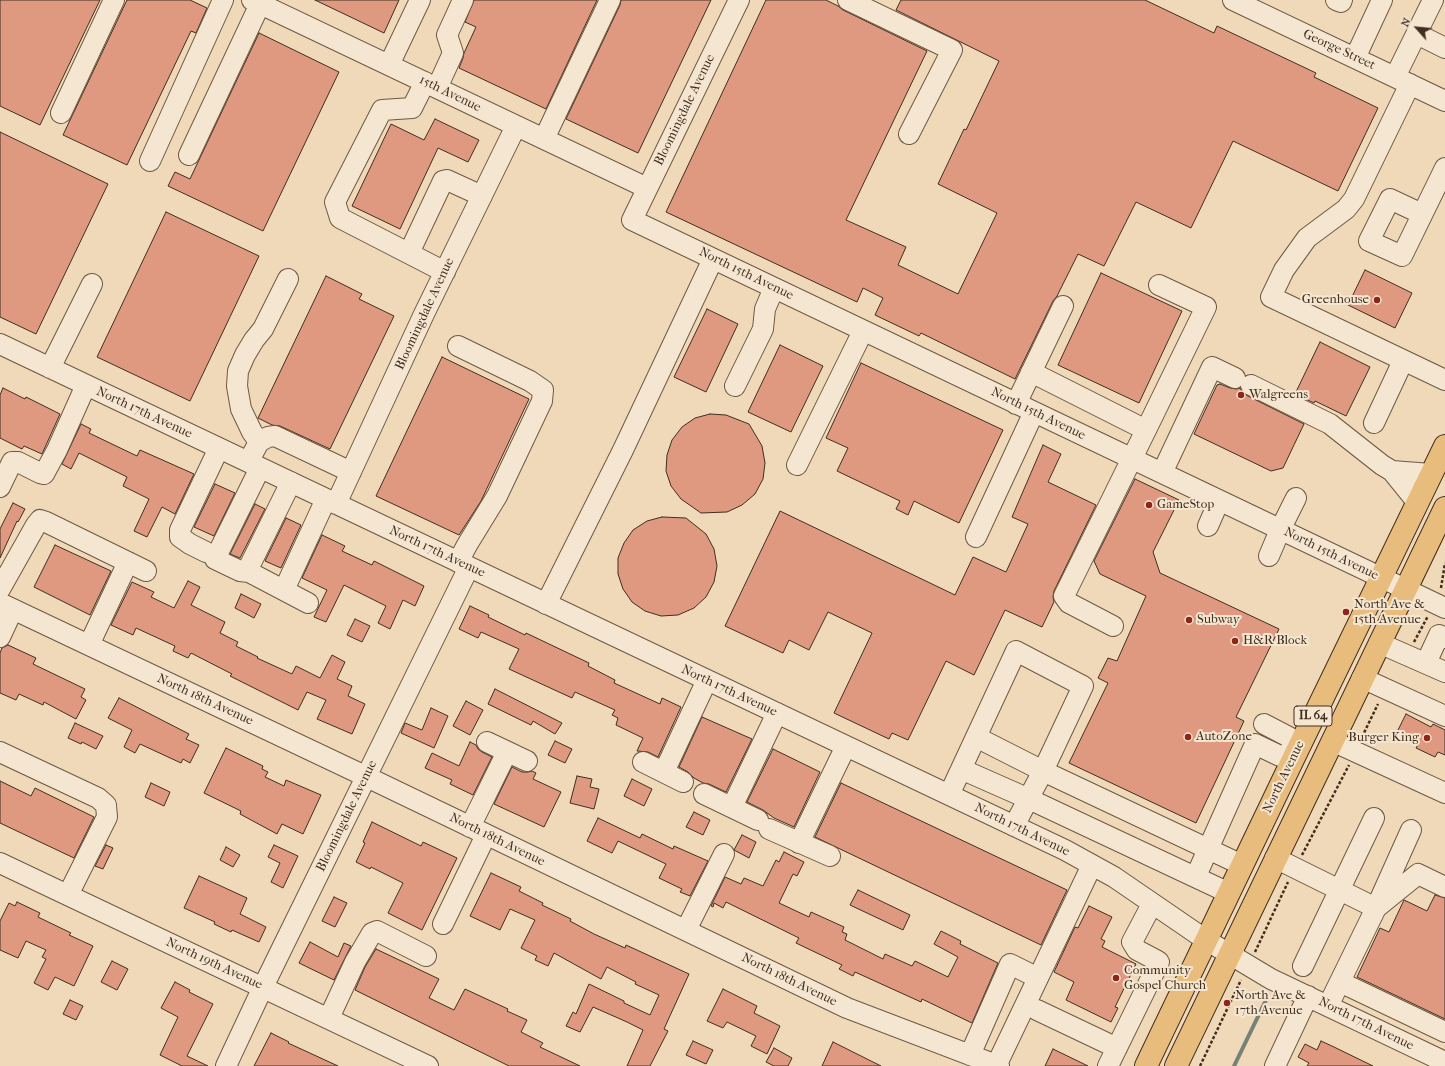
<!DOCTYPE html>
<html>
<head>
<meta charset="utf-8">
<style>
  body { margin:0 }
  #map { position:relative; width:1445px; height:1066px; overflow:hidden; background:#f0d9b8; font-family:"IM FELL French Canon",serif }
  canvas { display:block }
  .north { position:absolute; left:1397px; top:8px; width:40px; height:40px; -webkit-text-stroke:3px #f5e6d1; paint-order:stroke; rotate:297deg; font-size:11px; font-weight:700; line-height:16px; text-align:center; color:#412e1e }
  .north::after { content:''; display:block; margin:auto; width:14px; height:18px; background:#412e1e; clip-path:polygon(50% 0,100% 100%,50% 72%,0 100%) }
</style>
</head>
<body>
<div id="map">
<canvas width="1445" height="1066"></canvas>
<div class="north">N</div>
</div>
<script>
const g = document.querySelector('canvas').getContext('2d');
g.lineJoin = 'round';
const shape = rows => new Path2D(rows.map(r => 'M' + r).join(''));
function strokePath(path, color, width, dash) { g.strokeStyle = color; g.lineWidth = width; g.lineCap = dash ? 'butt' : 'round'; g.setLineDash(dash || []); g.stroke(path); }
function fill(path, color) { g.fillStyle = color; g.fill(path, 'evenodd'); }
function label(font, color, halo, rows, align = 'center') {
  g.font = font + ' "IM FELL French Canon",serif'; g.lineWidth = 4; g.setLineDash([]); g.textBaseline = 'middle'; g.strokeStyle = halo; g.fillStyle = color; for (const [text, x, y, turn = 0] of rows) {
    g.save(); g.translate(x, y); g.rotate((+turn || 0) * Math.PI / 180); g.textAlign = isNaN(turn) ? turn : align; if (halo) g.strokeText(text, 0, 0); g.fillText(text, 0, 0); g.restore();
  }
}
strokePath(shape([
  [1234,1066,1267,998]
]), '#768277', 4);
const building = shape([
  [0,0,100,0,40,125,0,106,0,0],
  [127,0,190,0,207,8,196,33,191,31,127,165,63,135,127,0],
  [315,0,399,0,384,33,315,0],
  [474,0,597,0,546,109,459,68,463,58,464,53,476,27,465,22,474,0],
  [621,0,711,0,638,153,566,119,620,5,621,0],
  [766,0,826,0,838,6,843,10,927,51,846,220,906,247,898,265,958,294,997,213,938,184,964,129,966,130,999,61,896,10,901,0,1145,0,1214,33,1217,26,1316,73,1314,77,1378,108,1338,191,1233,141,1191,228,1136,202,1104,266,1078,254,1057,296,1053,301,1015,379,921,333,919,336,875,315,883,298,863,288,857,302,666,212,766,0],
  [259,33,339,72,263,231,168,186,175,172,190,179,259,33],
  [435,119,479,140,468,162,438,148,400,229,352,206,391,124,424,140,435,119],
  [0,132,108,184,36,334,0,317,0,132],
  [166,212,259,256,190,401,97,357,166,212],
  [1365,270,1412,293,1395,328,1348,305,1365,270],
  [1101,273,1182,311,1139,403,1058,365,1101,273],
  [326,276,362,294,359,299,394,316,330,449,280,426,272,425,258,418,326,276],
  [707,309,738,324,706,392,674,377,707,309],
  [1320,342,1370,367,1346,416,1315,401,1314,403,1295,394,1320,342],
  [780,345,823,366,791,432,748,412,780,345],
  [442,357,529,399,481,501,459,535,376,496,442,357],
  [861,363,1003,430,959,523,914,501,908,515,896,509,900,501,837,471,848,448,826,438,861,363],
  [1220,384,1230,388,1236,389,1240,388,1242,392,1246,395,1304,424,1283,468,1271,471,1194,434,1217,385,1220,384],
  [3,388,25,399,26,397,60,414,42,454,24,446,22,449,0,438,0,395,3,388],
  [710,414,726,415,749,424,762,446,765,463,763,479,755,494,742,505,727,512,701,513,681,499,671,486,666,471,667,455,672,440,682,427,695,418,710,414],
  [81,424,91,429,89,433,137,456,140,450,194,474,175,514,162,507,147,537,134,531,149,499,123,486,127,477,79,453,71,469,62,464,81,424],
  [1043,445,1061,454,1048,482,1096,505,1054,591,1053,597,1054,602,1042,627,1005,610,974,675,946,661,908,740,892,733,889,739,834,713,872,633,828,612,809,650,789,640,783,653,725,626,780,511,955,595,973,557,1006,572,1028,524,1012,517,1043,445],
  [1135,479,1179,500,1153,552,1160,573,1279,629,1236,717,1244,721,1196,823,1069,763,1108,683,1098,678,1108,658,1117,661,1146,596,1100,574,1094,561,1135,479],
  [215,484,235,493,214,536,194,527,215,484],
  [13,503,25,509,18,522,17,521,0,558,0,529,13,503],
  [255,504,265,509,240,558,230,554,255,504],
  [662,517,686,518,706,534,714,549,717,566,714,582,706,597,694,608,678,615,661,616,645,611,632,602,623,589,618,574,618,558,624,543,633,530,647,521,662,517],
  [286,518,301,525,281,568,265,561,286,518],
  [322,535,345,546,342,551,372,565,374,561,424,586,415,606,403,600,390,629,378,623,386,606,344,585,326,622,314,617,327,590,302,578,322,535],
  [55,545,111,571,90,615,34,587,55,545],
  [188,581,200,587,191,605,225,622,220,633,238,642,236,646,258,657,257,658,292,674,296,666,320,678,332,655,345,662,337,679,352,686,348,696,365,704,352,734,317,719,326,700,307,692,298,710,230,676,232,674,191,653,188,658,173,651,175,646,136,628,133,635,111,625,132,582,154,592,151,597,174,608,188,581],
  [241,594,261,604,254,618,235,608,241,594],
  [470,606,489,615,488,617,525,635,526,633,589,663,588,666,615,680,614,683,660,704,662,698,681,707,658,757,648,752,637,751,643,738,616,725,618,718,612,715,615,710,575,692,572,698,509,669,519,649,481,632,478,638,459,629,470,606],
  [355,619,370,626,362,642,347,635,355,619],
  [8,645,36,658,33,664,85,689,81,697,86,700,76,719,44,702,43,705,19,694,16,700,0,693,0,653,2,648,8,645],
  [495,689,562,723,555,734,533,721,531,725,488,704,495,689],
  [119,698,189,734,186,739,199,745,190,763,183,759,181,763,140,744,135,753,124,747,132,730,108,718,119,698],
  [466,701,483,710,470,735,453,726,466,701],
  [431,708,448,716,434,748,401,733,405,723,422,730,431,708],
  [1406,714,1431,727,1433,724,1445,730,1445,755,1438,752,1435,757,1416,748,1419,743,1397,732,1406,714],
  [702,717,752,739,726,792,709,784,703,783,694,778,688,772,679,767,702,717],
  [75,723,103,736,96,749,82,742,81,744,68,738,75,723],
  [555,741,572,749,565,763,548,755,555,741],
  [470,742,476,745,478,749,482,752,492,757,473,795,450,784,452,780,425,768,432,753,459,766,470,742],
  [226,748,263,766,262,769,268,772,265,777,284,786,286,780,321,795,303,834,282,824,277,834,240,814,241,811,204,793,226,748],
  [773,749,820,772,794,827,774,818,763,810,747,802,773,749],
  [512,767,522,772,528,772,532,771,536,773,533,779,561,792,544,827,494,804,512,767],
  [577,776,592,779,590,787,599,789,594,809,570,803,577,776],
  [632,779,652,789,644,806,624,796,632,779],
  [0,781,31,796,35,788,94,817,74,858,0,823,0,781],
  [151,783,170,792,164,806,145,797,151,783],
  [841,783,1067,890,1041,945,815,837,841,783],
  [694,812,710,820,703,835,686,827,694,812],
  [598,818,640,838,642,834,673,849,674,846,708,861,690,896,680,892,682,889,659,878,666,864,618,841,612,853,587,841,598,818],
  [372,822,421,846,423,842,457,858,422,930,388,913,403,883,371,867,370,869,356,862,365,843,363,842,372,822],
  [742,835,756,842,749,858,734,850,742,835],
  [106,845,113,848,103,869,95,866,106,845],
  [274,845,298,856,283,888,271,882,280,863,268,857,274,845],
  [226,847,240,855,233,867,220,860,226,847],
  [784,852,804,862,797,876,793,874,779,903,809,917,811,912,844,927,842,932,847,934,845,940,883,959,885,954,912,966,915,961,948,977,958,957,934,944,941,931,961,941,960,944,998,963,972,1023,922,999,921,1002,855,972,853,976,839,969,842,965,796,943,799,938,726,902,723,908,714,903,713,907,711,906,725,877,741,884,744,878,763,886,776,860,779,862,784,852],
  [491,873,521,887,519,891,543,903,542,905,571,919,570,921,594,934,625,948,626,945,689,974,664,1029,668,1031,650,1066,627,1066,643,1030,627,1022,593,1007,580,1032,566,1026,573,1012,576,1014,589,984,624,1001,624,1003,650,1015,659,995,635,984,636,982,607,967,601,979,554,953,548,966,535,960,537,956,521,948,535,920,510,909,500,930,470,916,491,873],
  [199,876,247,898,240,914,266,927,259,942,232,930,231,932,214,924,215,922,184,908,199,876],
  [858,890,910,915,903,930,850,905,858,890],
  [1435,895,1445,898,1445,1019,1357,977,1380,928,1389,932,1404,900,1427,911,1435,895],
  [334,897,347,903,335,927,322,921,334,897],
  [17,902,40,913,38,917,71,933,69,935,93,946,74,986,55,977,48,990,34,983,46,959,42,957,46,950,26,941,18,958,0,950,0,921,9,903,15,906,17,902],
  [1089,906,1112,917,1101,939,1105,941,1102,947,1136,964,1115,1007,1118,1008,1111,1022,1066,1000,1074,982,1054,972,1075,927,1078,928,1089,906],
  [310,942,338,957,344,943,351,946,334,980,299,963,310,942],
  [376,949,439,979,429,998,454,1010,465,989,508,1009,507,1011,527,1020,521,1032,543,1043,540,1047,580,1066,509,1066,355,990,365,967,376,949],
  [112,961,128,969,117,990,101,982,112,961],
  [175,982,190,990,189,992,213,1004,187,1056,208,1066,182,1066,160,1055,178,1017,161,1008,175,982],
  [723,989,757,1006,754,1013,780,1026,767,1054,751,1046,756,1036,727,1022,723,1028,707,1021,723,989],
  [70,1000,83,1006,76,1020,63,1014,70,1000],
  [271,1033,289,1042,288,1043,338,1066,254,1066,271,1033],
  [693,1041,713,1050,706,1064,686,1055,693,1041],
  [1321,1041,1334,1047,1373,1066,1307,1066,1309,1063,1298,1057,1305,1044,1317,1050,1321,1041],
  [833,1042,881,1066,822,1066,833,1042],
  [774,1048,792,1058,788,1066,774,1066,766,1062,774,1048],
  [1053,1049,1088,1066,1045,1066,1053,1049]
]);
fill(building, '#e09981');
strokePath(building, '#412e1e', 1);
const minor = shape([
  [252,0,647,188],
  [739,0,632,220,1445,608],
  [848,0,952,50,909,134],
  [1233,0,1445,101],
  [1336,0,1341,2,1342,0],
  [1417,34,1445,48],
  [1355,58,1382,0],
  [389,65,420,0],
  [1395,77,1433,0],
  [425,82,412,108,382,110,335,202,340,218,445,272],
  [1410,84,1354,199,1346,209,1307,238,1284,270,1271,297,1445,380],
  [437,88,453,53,447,35,463,0],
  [61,113,114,0],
  [544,139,610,0],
  [189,155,260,4],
  [150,161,223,0],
  [1422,214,1390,199,1369,241,1402,256,1445,168],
  [409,253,443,181,447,180,482,196],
  [0,344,1065,850,1114,877,1206,940,1271,979,1445,1062],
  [458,346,530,381,543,390,542,401,497,496,467,545,458,562],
  [50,368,92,284],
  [1031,372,1146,430,1064,596,1069,603,1113,626],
  [1251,385,1330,424,1382,465,1392,471,1417,502],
  [735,386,763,329,765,309,774,288],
  [1016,404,1063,306],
  [1374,423,1403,361],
  [1146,430,1206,307,1159,285],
  [259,442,252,432,241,409,237,386,238,371,245,355,254,340,263,329,288,279],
  [253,453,259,442,268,437,275,436,351,472],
  [797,465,863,331],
  [1392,471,1431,474],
  [1162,473,1212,367,1235,378],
  [291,482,249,567,249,572,308,603],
  [0,487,12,462,18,462,40,473,44,474,57,450,86,385],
  [336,504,424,314,516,126],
  [1208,526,1219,501],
  [976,537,1034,412],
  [206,552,190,544,180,537,180,530,219,448],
  [1269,556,1280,530,1296,498],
  [249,572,240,571,215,559,260,468],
  [0,589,36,525,40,520,46,522,146,571],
  [284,590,326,499],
  [0,603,367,777,847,1008,999,1066],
  [546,604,623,450,713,259],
  [0,637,13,609],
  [1379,643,1445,672],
  [89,645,128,562],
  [1426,663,1439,635,1445,638],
  [1362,678,1445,716],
  [976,737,1043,771,1242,865],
  [1332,741,1445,793],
  [487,742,527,761],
  [0,752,98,798,106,805,107,817,68,895],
  [643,762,683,782],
  [961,769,1029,799,1229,893],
  [664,772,707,680],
  [704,794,758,820],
  [949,795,1016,651,1083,686,1043,771,1014,826],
  [732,807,777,713],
  [470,827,507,752],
  [769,829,830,856],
  [799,843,846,746],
  [1275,858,1376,908,1411,830],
  [0,863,428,1066],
  [1196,876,1255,744,1280,756,1297,751,1289,737,1264,724],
  [443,924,486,835],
  [686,930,724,854],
  [1303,966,1374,818],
  [1340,982,1445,1032],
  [1328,1006,1376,908,1418,874,1445,887],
  [1037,1010,1117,1048],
  [329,1018,355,962,372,933,377,931,426,956],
  [970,1055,1010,964,1038,978],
  [226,1066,263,987,469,567],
  [996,1066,1092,865],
  [1108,1066,1159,962,1156,960,1137,950,1132,942,1152,904],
  [1275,1066,1308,996]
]);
const major = shape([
  [1146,1066,1297,751,1445,446],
  [1176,1066,1445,508]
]);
strokePath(minor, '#6d5944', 22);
strokePath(major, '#412e1e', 24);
strokePath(shape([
  [1441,588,1445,563],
  [1414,642,1428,616],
  [1362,737,1378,704],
  [1302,855,1349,765],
  [1255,952,1288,882],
  [1200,1066,1241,980]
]), '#412e1e', 2.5, [3, 2]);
strokePath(minor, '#f5e6d1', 20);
strokePath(major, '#e8bc7c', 22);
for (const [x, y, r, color] of [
  [1377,300,4,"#8f2418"],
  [1241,395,4,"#8f2418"],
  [1149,505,4,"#8f2418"],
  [1346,612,4,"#8f2418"],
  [1189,620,4,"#8f2418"],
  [1235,641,4,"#8f2418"],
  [1188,737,4,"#8f2418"],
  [1427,738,4,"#8f2418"],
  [1116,978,4,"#8f2418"],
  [1227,1003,4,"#8f2418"]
]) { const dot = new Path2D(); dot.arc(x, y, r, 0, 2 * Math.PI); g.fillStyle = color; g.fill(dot); strokePath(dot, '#f5e6d1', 1.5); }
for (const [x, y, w] of [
  [1313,716,38]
]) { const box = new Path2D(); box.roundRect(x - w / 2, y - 10, w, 20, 3); g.fillStyle = '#f5e6d1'; g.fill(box); strokePath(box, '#412e1e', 1); }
label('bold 12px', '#412e1e', null, [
  ["IL 64",1313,716]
]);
label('13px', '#412e1e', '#f5e6d1', [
  ["George Street",1339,50,25],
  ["15th Avenue",450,94,26],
  ["Bloomingdale Avenue",685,110,-64],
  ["North 15th Avenue",746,274,26],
  ["Bloomingdale Avenue",425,314,-65],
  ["North 17th Avenue",144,413,25],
  ["North 15th Avenue",1038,414,26],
  ["North 17th Avenue",437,552,25],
  ["North 15th Avenue",1331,554,26],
  ["North 17th Avenue",729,691,25],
  ["North 18th Avenue",205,700,25],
  ["North Avenue",1284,777,-64],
  ["Bloomingdale Avenue",347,816,-64],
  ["North 17th Avenue",1022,830,26],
  ["North 18th Avenue",497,840,26],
  ["North 19th Avenue",214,964,25],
  ["North 18th Avenue",789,980,26],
  ["North 17th Avenue",1366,1024,26]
]);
label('13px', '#412e1e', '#f5e6d1', [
  ["Greenhouse",1369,300,"right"],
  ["Walgreens",1249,395],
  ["GameStop",1157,505],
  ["North Ave &",1354,605],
  ["15th Avenue",1354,620],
  ["Subway",1197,620],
  ["H&R Block",1243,641],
  ["AutoZone",1196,737],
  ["Burger King",1419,738,"right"],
  ["Community",1124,971],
  ["Gospel Church",1124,986],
  ["North Ave &",1235,996],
  ["17th Avenue",1235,1011]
], 'left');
</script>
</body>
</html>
